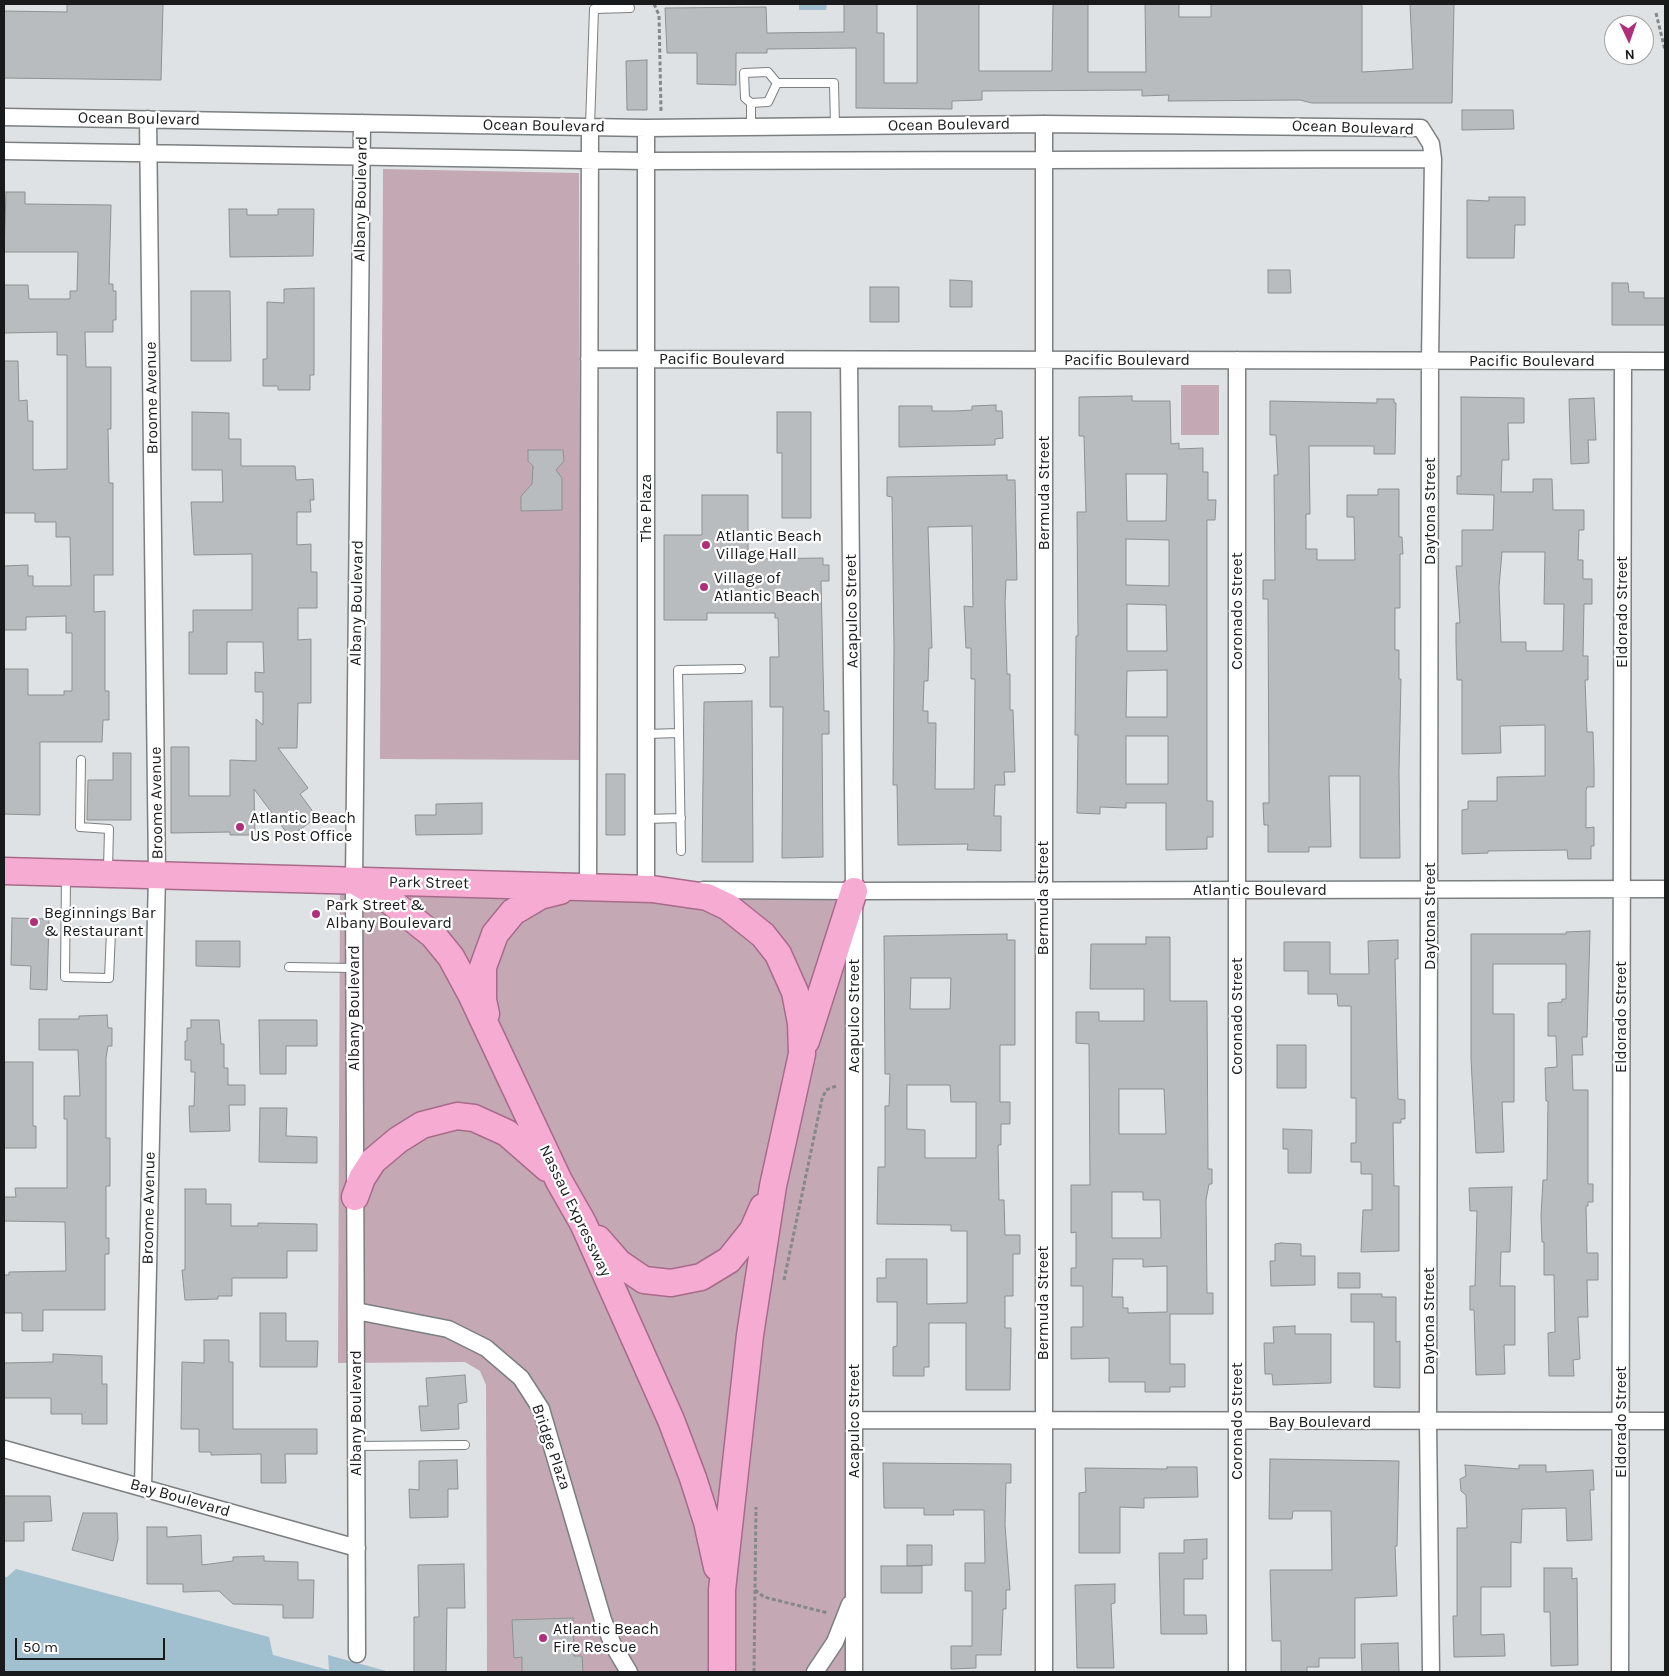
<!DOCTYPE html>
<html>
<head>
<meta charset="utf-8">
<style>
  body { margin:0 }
  #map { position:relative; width:1669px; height:1676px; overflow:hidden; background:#dee2e4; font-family:Karla,sans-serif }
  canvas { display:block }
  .frame { position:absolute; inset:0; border:5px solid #191a1b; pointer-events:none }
  .north { position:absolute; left:1604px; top:15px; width:50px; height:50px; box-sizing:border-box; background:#fff; border:1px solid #a3a3a4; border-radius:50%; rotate:177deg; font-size:14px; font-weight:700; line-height:20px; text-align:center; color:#191a1b }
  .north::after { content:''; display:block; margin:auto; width:18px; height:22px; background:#af2f7b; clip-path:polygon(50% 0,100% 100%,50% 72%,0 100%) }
  .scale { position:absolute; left:15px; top:1638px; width:150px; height:22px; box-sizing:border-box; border:2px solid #191a1b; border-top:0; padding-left:6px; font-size:15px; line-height:18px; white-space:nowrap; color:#191a1b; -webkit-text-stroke:4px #fff; paint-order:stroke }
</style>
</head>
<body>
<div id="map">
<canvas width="1669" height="1676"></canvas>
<div class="frame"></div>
<div class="north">N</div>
<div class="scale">50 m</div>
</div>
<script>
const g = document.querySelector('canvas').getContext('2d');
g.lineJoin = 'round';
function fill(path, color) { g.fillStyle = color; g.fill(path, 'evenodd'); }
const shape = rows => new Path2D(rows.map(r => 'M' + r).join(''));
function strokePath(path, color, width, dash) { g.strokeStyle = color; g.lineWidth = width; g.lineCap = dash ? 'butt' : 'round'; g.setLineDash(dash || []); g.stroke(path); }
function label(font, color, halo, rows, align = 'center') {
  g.font = font + ' Karla,sans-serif'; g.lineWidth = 4.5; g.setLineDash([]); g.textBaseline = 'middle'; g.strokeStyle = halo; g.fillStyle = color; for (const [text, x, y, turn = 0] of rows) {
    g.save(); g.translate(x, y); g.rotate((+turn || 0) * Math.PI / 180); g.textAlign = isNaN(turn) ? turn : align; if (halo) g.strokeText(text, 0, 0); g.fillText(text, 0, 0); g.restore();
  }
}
fill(shape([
  [383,169,579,173,581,760,380,759],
  [1181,385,1219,385,1219,435,1181,435],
  [340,885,854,891,854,1672,487,1672,486,1385,480,1371,465,1362,338,1363]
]), '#c4a9b5');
fill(shape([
  [799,4,827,4,826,10,799,10],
  [16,1569,269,1637,273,1655,329,1670,328,1655,390,1672,4,1672,4,1577,7,1577]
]), '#a1c0cf');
const building = shape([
  [67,4,163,4,161,80,4,78,4,11,67,12,67,4],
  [844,4,877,4,877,33,884,33,884,83,917,83,917,4,979,4,979,71,1052,71,1053,4,1088,4,1088,72,1146,72,1145,4,1179,4,1179,17,1211,17,1211,4,1362,4,1362,72,1413,69,1410,4,1454,4,1452,103,1312,103,1300,100,1168,101,1169,95,1142,96,1142,90,982,91,982,100,952,101,952,109,856,108,856,48,767,49,767,53,736,53,736,85,697,84,697,53,667,53,665,8,766,7,767,33,844,32,844,4],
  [647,60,647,110,627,110,626,61,647,60],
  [1462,110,1513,110,1514,129,1462,130,1462,110],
  [6,192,25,192,25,204,111,205,109,284,113,284,113,291,116,291,116,320,113,320,113,332,85,332,86,367,111,367,111,429,108,429,109,483,113,483,113,575,94,575,94,612,105,611,105,691,109,691,109,720,103,720,102,742,40,742,40,815,4,814,4,669,28,669,28,695,64,695,64,691,72,691,72,633,66,633,66,616,26,617,26,630,4,630,4,566,28,565,28,576,33,576,33,586,71,586,70,537,56,537,56,522,35,522,35,513,4,513,4,361,18,361,19,401,27,400,28,421,33,421,33,470,67,469,67,355,57,355,57,332,4,333,4,285,28,285,29,299,70,299,70,291,77,291,78,252,4,252,6,192],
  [1489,197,1525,197,1525,225,1515,225,1514,258,1467,258,1467,200,1489,201,1489,197],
  [229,209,247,209,247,215,278,215,278,209,314,209,313,256,230,257,229,209],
  [1268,270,1290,270,1291,293,1268,293,1268,270],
  [950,280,972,281,972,307,950,307,950,280],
  [1612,283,1628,283,1629,292,1644,292,1644,298,1665,298,1665,325,1612,325,1612,283],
  [870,287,899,287,899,322,870,322,870,287],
  [314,288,314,375,310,375,310,390,278,390,278,386,263,386,263,359,267,359,267,302,284,303,284,289,314,288],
  [191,291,230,291,231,361,191,361,191,291],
  [1132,396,1132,401,1170,401,1171,444,1179,443,1179,449,1203,448,1203,472,1208,472,1208,500,1216,500,1215,520,1207,520,1207,801,1213,801,1213,837,1207,837,1207,849,1166,850,1166,803,1126,803,1126,808,1100,807,1100,814,1077,813,1078,735,1075,735,1076,636,1078,636,1077,512,1086,512,1084,436,1079,436,1079,397,1132,396],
  [1126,474,1167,474,1166,521,1127,521,1126,474],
  [1126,539,1169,540,1169,586,1126,585,1126,539],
  [1127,604,1166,605,1167,651,1127,651,1127,604],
  [1167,670,1167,717,1126,717,1127,671,1167,670],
  [1126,736,1168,736,1168,784,1126,784,1126,736],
  [1461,397,1524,398,1524,423,1508,423,1509,460,1502,460,1501,492,1533,492,1533,479,1552,479,1553,510,1584,510,1584,530,1579,530,1578,560,1583,560,1583,579,1592,579,1592,604,1584,604,1583,656,1588,656,1588,680,1585,680,1587,732,1593,732,1594,768,1594,787,1587,787,1586,791,1586,828,1594,827,1594,846,1591,846,1591,859,1568,859,1567,850,1488,851,1488,853,1462,854,1462,810,1468,809,1468,801,1497,801,1497,777,1545,776,1545,725,1500,726,1501,753,1462,754,1462,680,1457,680,1456,644,1456,623,1460,623,1456,566,1462,566,1462,530,1493,530,1494,495,1457,494,1457,476,1461,476,1461,397],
  [1502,552,1545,552,1544,604,1564,604,1563,651,1526,651,1526,642,1501,642,1499,587,1502,552],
  [1594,398,1596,440,1588,440,1589,463,1571,464,1569,399,1594,398],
  [1377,399,1394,399,1394,403,1396,403,1395,454,1374,454,1374,446,1309,446,1310,514,1306,514,1306,549,1317,549,1317,560,1355,560,1354,517,1347,517,1347,495,1378,495,1378,489,1399,489,1399,537,1402,537,1403,554,1400,554,1400,608,1395,608,1395,650,1399,650,1399,679,1401,679,1399,772,1400,858,1360,858,1360,776,1329,776,1331,847,1309,847,1309,852,1268,852,1268,825,1264,825,1263,803,1269,803,1268,599,1263,599,1263,580,1275,580,1274,475,1278,475,1276,435,1270,435,1270,401,1377,403,1377,399],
  [996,405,996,411,1002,411,1003,438,995,439,995,445,899,447,899,406,932,406,932,411,956,411,972,410,972,406,996,405],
  [192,412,229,413,229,439,241,439,241,466,295,466,296,480,313,479,314,500,310,500,311,512,297,512,297,545,311,544,311,572,317,572,317,608,298,608,298,640,311,639,311,703,298,703,297,748,278,748,308,788,300,794,317,817,290,837,254,789,255,835,230,835,230,832,171,833,171,747,189,747,189,796,230,796,230,760,256,761,256,719,263,725,263,692,255,692,255,672,264,673,263,642,227,642,227,674,189,674,189,632,193,632,193,610,252,610,252,554,194,555,191,502,223,502,222,470,192,470,192,412],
  [777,412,811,412,811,518,782,518,782,453,777,453,777,412],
  [528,450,563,450,564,461,556,470,562,478,562,510,521,511,521,496,532,484,533,466,528,461,528,450],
  [1007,475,1007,480,1015,480,1017,580,1006,580,1005,602,1007,674,1010,674,1010,710,1013,710,1015,772,1004,772,1005,785,995,785,994,816,1001,816,1001,851,967,850,968,844,898,845,897,785,893,785,894,648,892,497,887,496,887,477,1007,475],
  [972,526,973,607,964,606,966,648,971,648,971,679,975,679,974,789,935,789,936,723,928,723,928,711,923,711,924,681,928,681,929,648,932,648,928,527,972,526],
  [702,495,748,495,748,559,823,558,823,565,829,565,829,581,821,581,824,711,829,711,829,734,822,734,823,857,782,858,783,707,770,707,770,657,779,657,778,618,775,618,775,613,707,613,707,620,664,620,664,535,702,535,702,495],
  [752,701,753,862,702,862,704,702,752,701],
  [113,753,131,753,131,820,87,820,88,780,113,780,113,753],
  [606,774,625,774,625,835,606,835,606,774],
  [482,803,482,834,416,835,415,815,436,815,436,804,482,803],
  [12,918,49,919,47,990,30,989,31,966,11,965,12,918],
  [1590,931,1587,1037,1582,1037,1583,1055,1572,1055,1573,1090,1588,1090,1588,1184,1593,1184,1593,1202,1588,1202,1588,1206,1586,1206,1587,1253,1598,1253,1598,1280,1587,1280,1588,1317,1578,1317,1580,1359,1573,1360,1574,1376,1549,1376,1548,1333,1555,1332,1554,1275,1544,1275,1544,1242,1542,1242,1541,1216,1543,1180,1547,1180,1548,1101,1546,1101,1545,1068,1557,1067,1556,1036,1548,1036,1548,1003,1562,1002,1562,999,1566,999,1566,964,1493,964,1493,1014,1514,1014,1514,1102,1502,1102,1504,1152,1476,1153,1471,1059,1471,934,1566,934,1566,932,1590,931],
  [1007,934,1007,940,1015,940,1015,1045,1000,1045,1000,1102,1010,1102,1010,1124,1001,1124,1001,1145,998,1145,999,1200,1004,1200,1005,1235,1020,1235,1020,1254,1013,1254,1013,1296,1005,1296,1005,1328,1011,1328,1010,1390,966,1390,966,1323,929,1323,929,1367,924,1367,924,1376,893,1376,893,1347,897,1346,897,1302,877,1302,877,1278,886,1278,886,1259,927,1259,927,1304,967,1303,967,1231,951,1231,951,1225,877,1224,878,1167,885,1167,885,1106,889,1106,890,1074,885,1074,884,936,1007,934],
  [911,978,951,978,950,1009,910,1009,911,978],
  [907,1085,950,1085,951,1102,976,1102,976,1158,925,1158,925,1130,907,1129,907,1085],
  [1146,937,1170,937,1170,1001,1207,1001,1208,1169,1212,1169,1212,1184,1209,1184,1206,1200,1207,1293,1213,1293,1213,1314,1170,1314,1170,1364,1185,1364,1185,1387,1170,1387,1170,1392,1145,1392,1145,1382,1109,1382,1109,1358,1071,1359,1071,1327,1083,1327,1083,1286,1071,1286,1071,1268,1076,1268,1076,1232,1071,1233,1071,1185,1090,1185,1089,1044,1076,1043,1076,1012,1099,1012,1099,1021,1144,1021,1144,989,1090,989,1091,944,1146,944,1146,937],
  [1119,1089,1164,1089,1166,1134,1119,1134,1119,1089],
  [1112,1192,1143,1192,1143,1200,1160,1200,1161,1238,1112,1238,1112,1192],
  [1113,1259,1143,1259,1143,1267,1167,1266,1167,1312,1128,1313,1128,1308,1123,1308,1123,1297,1112,1297,1113,1259],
  [1398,940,1398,959,1395,959,1398,1099,1405,1100,1405,1119,1401,1119,1401,1123,1393,1123,1394,1186,1399,1186,1399,1251,1361,1252,1363,1210,1372,1210,1372,1174,1361,1174,1361,1162,1351,1162,1351,1143,1356,1143,1356,1098,1351,1098,1351,1006,1338,1006,1337,994,1308,994,1308,971,1284,971,1284,942,1330,942,1330,974,1369,974,1368,941,1398,940],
  [196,941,240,941,240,967,196,966,196,941],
  [107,1015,108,1028,112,1028,112,1046,108,1046,106,1058,106,1138,110,1138,110,1186,106,1186,106,1238,109,1238,109,1254,105,1254,105,1310,43,1310,43,1331,22,1331,22,1313,4,1313,4,1275,9,1275,9,1272,66,1271,65,1222,4,1221,4,1197,16,1197,15,1188,67,1188,67,1119,64,1119,64,1096,80,1096,78,1050,39,1050,39,1019,79,1019,79,1016,107,1015],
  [191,1020,219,1020,221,1044,224,1044,224,1068,228,1068,228,1085,245,1085,245,1105,229,1105,230,1131,190,1132,189,1106,194,1106,195,1072,191,1072,191,1060,185,1060,185,1041,187,1041,187,1028,191,1028,191,1020],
  [259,1020,317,1020,317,1046,286,1046,286,1074,260,1074,259,1020],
  [1277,1045,1306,1045,1306,1088,1277,1088,1277,1045],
  [4,1062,33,1062,33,1126,36,1126,36,1148,4,1148,4,1062],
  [260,1108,287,1108,286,1136,317,1137,317,1163,259,1162,260,1108],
  [1283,1129,1312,1130,1311,1173,1288,1173,1288,1149,1283,1149,1283,1129],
  [1512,1187,1510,1252,1501,1252,1500,1286,1515,1286,1515,1345,1504,1345,1505,1374,1476,1375,1474,1310,1470,1310,1470,1286,1475,1286,1477,1211,1470,1211,1469,1188,1512,1187],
  [185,1189,206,1189,206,1204,231,1204,231,1226,258,1226,258,1223,317,1224,317,1251,287,1251,287,1278,232,1278,232,1296,218,1296,218,1299,185,1300,182,1270,185,1270,185,1189],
  [1281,1243,1301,1244,1301,1256,1315,1256,1315,1285,1271,1286,1270,1261,1275,1261,1275,1244,1281,1243],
  [1338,1273,1360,1273,1360,1288,1338,1288,1338,1273],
  [1351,1294,1382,1294,1382,1297,1396,1297,1396,1342,1400,1341,1400,1388,1374,1387,1374,1322,1351,1322,1351,1294],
  [260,1313,286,1313,286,1341,318,1341,317,1367,260,1367,260,1313],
  [1295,1326,1295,1334,1331,1334,1331,1383,1273,1385,1272,1374,1265,1374,1264,1343,1274,1343,1273,1327,1295,1326],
  [204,1340,229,1340,229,1362,233,1362,233,1429,317,1429,317,1454,285,1454,286,1483,261,1483,261,1454,211,1455,211,1452,199,1452,199,1429,181,1429,182,1362,204,1363,204,1340],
  [53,1354,102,1356,102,1384,107,1384,107,1424,82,1424,82,1414,51,1414,51,1398,4,1398,4,1363,53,1362,53,1354],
  [465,1375,467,1402,458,1404,459,1429,421,1431,419,1406,428,1406,426,1378,465,1375],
  [1270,1459,1399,1461,1397,1546,1395,1546,1397,1596,1355,1598,1355,1658,1319,1658,1319,1667,1307,1667,1307,1672,1281,1672,1281,1641,1272,1641,1270,1570,1332,1570,1331,1511,1293,1511,1292,1519,1269,1519,1270,1459],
  [457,1460,458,1489,448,1489,448,1517,410,1518,409,1489,419,1490,419,1461,457,1460],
  [883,1463,1011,1464,1011,1483,1006,1483,1005,1525,1010,1590,1006,1590,1006,1609,1003,1609,1001,1655,976,1655,976,1668,951,1669,951,1646,972,1646,972,1591,965,1591,965,1563,985,1563,984,1510,953,1510,954,1515,924,1515,924,1508,884,1508,883,1463],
  [1465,1465,1519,1469,1519,1465,1546,1465,1546,1472,1593,1470,1594,1490,1590,1490,1592,1540,1567,1541,1566,1508,1522,1509,1521,1543,1511,1542,1511,1587,1481,1587,1481,1635,1504,1634,1505,1656,1454,1657,1453,1616,1457,1616,1457,1528,1467,1528,1466,1495,1461,1491,1460,1479,1466,1476,1465,1465],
  [1167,1467,1197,1467,1198,1497,1144,1498,1144,1508,1120,1507,1120,1553,1079,1553,1079,1493,1086,1492,1085,1468,1167,1469,1167,1467],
  [4,1496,50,1496,52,1521,24,1522,24,1541,4,1541,4,1496],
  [83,1513,117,1513,118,1539,113,1561,72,1550,83,1513],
  [147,1527,167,1527,167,1537,201,1535,202,1565,233,1561,233,1557,264,1556,264,1561,298,1562,298,1580,314,1580,313,1618,283,1618,283,1605,233,1604,219,1591,183,1592,183,1584,147,1584,147,1527],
  [1207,1539,1207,1559,1203,1559,1203,1579,1184,1579,1184,1615,1206,1615,1207,1634,1161,1634,1159,1553,1184,1553,1184,1540,1207,1539],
  [907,1545,932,1545,932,1565,907,1566,907,1545],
  [464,1564,465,1608,447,1608,446,1672,414,1672,414,1617,419,1617,418,1565,464,1564],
  [881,1566,922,1566,922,1593,881,1593,881,1566],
  [1544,1568,1572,1568,1572,1579,1577,1578,1578,1665,1551,1666,1550,1612,1544,1612,1544,1568],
  [1115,1584,1115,1603,1111,1604,1114,1668,1077,1668,1075,1585,1115,1584],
  [573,1618,574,1656,582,1656,583,1672,522,1672,522,1657,514,1658,512,1620,573,1618],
  [1398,1643,1399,1672,1362,1672,1361,1644,1398,1643]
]);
fill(building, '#b9bcbe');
strokePath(building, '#8d9192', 1);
const service = shape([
  [751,103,745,98,744,73,768,72,777,83],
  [590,126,594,9,630,8],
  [751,127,751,103,768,102,777,83,834,83,835,126],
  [646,734,679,733],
  [81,760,80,827,109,829,108,869],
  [646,819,681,818],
  [681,851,678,670,741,669],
  [66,931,111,932,109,978,65,977,66,877],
  [289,967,354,968],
  [356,1446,465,1445]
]);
const minor = shape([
  [4,117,646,128,1044,124,1421,128,1431,144,1433,159,1430,360,1428,1422,1431,1672],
  [1044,124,1044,1672],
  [4,151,646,161,1433,159],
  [589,359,1665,361],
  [849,360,854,891,854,1672],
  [588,886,590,126],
  [646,888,646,128],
  [703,890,854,891,1665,889],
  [356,1311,448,1329,486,1348,521,1378,541,1409,603,1620,613,1645,629,1672],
  [854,1420,1665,1421],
  [4,1449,357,1548],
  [143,1487,157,875,148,119],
  [357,1654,354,881,362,123],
  [815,1672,835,1642,850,1604],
  [1237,1672,1237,360],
  [1620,1672,1623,361]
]);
const trunk = shape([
  [4,871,652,889,707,897,728,907,763,935,778,954,795,992,801,1023,802,1054,773,1186,750,1335,722,1590,722,1672],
  [356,882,390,901,433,935,451,957,471,994,559,1181,583,1223,671,1420,693,1478,707,1522,717,1567],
  [486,1014,483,1000,483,967,495,934,513,912,540,896,560,891],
  [806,1041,854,891],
  [355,1197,362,1178,373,1161,398,1140,422,1125,457,1116,474,1118,507,1133,547,1168],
  [598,1239,619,1263,644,1280,671,1283,701,1277,729,1260,753,1230,763,1207]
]);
strokePath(service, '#7b7f80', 10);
strokePath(minor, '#7b7f80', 19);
strokePath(trunk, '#a76b8a', 29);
strokePath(shape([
  [654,4,659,15,661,111],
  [1656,13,1665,50],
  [784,1280,822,1099,826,1090,836,1086],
  [755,1590,764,1597,828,1613],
  [754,1672,756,1507]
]), '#858789', 3, [4, 2.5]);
strokePath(service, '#fff', 8);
strokePath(minor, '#fff', 16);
strokePath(trunk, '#f6acd2', 26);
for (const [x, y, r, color] of [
  [706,545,5,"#af2f7b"],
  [704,587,5,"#af2f7b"],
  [240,827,5,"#af2f7b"],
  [316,914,5,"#af2f7b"],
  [34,922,5,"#af2f7b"],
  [543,1638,5,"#af2f7b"]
]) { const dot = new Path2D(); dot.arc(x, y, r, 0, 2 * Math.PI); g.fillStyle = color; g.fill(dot); strokePath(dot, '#fff', 2); }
label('16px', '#191a1b', '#fff', [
  ["Ocean Boulevard",139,119,1],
  ["Ocean Boulevard",949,125,-1],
  ["Ocean Boulevard",544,126,1],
  ["Ocean Boulevard",1353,128,2],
  ["Albany Boulevard",361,199,-89],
  ["Pacific Boulevard",722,359],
  ["Pacific Boulevard",1127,360],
  ["Pacific Boulevard",1532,361],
  ["Broome Avenue",152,398,-91],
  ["Bermuda Street",1044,493,-90],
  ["The Plaza",646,508,-90],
  ["Daytona Street",1430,511,-90],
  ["Albany Boulevard",357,603,-89],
  ["Acapulco Street",852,611,-91],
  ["Coronado Street",1237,611,-90],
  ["Eldorado Street",1622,612,-90],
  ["Broome Avenue",157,803,-91],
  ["Park Street",429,883,1],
  ["Atlantic Boulevard",1260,890],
  ["Bermuda Street",1043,898,-90],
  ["Daytona Street",1430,916,-90],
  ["Albany Boulevard",354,1008,-90],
  ["Acapulco Street",854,1016,-90],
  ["Coronado Street",1237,1016,-90],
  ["Eldorado Street",1621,1017,-90],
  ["Broome Avenue",149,1208,-89],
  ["Nassau Expressway",575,1211,64],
  ["Bermuda Street",1043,1303,-90],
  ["Daytona Street",1429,1321,-90],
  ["Albany Boulevard",356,1413,-90],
  ["Acapulco Street",854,1421,-90],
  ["Coronado Street",1237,1421,-90],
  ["Bay Boulevard",1320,1422],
  ["Eldorado Street",1621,1422,-90],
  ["Bridge Plaza",551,1447,71],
  ["Bay Boulevard",180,1498,16]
]);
label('16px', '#191a1b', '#fff', [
  ["Atlantic Beach",716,536],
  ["Village Hall",716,554],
  ["Village of",714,578],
  ["Atlantic Beach",714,596],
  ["Atlantic Beach",250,818],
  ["US Post Office",250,836],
  ["Park Street &",326,905],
  ["Albany Boulevard",326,923],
  ["Beginnings Bar",44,913],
  ["& Restaurant",44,931],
  ["Atlantic Beach",553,1629],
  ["Fire Rescue",553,1647]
], 'left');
</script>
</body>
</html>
